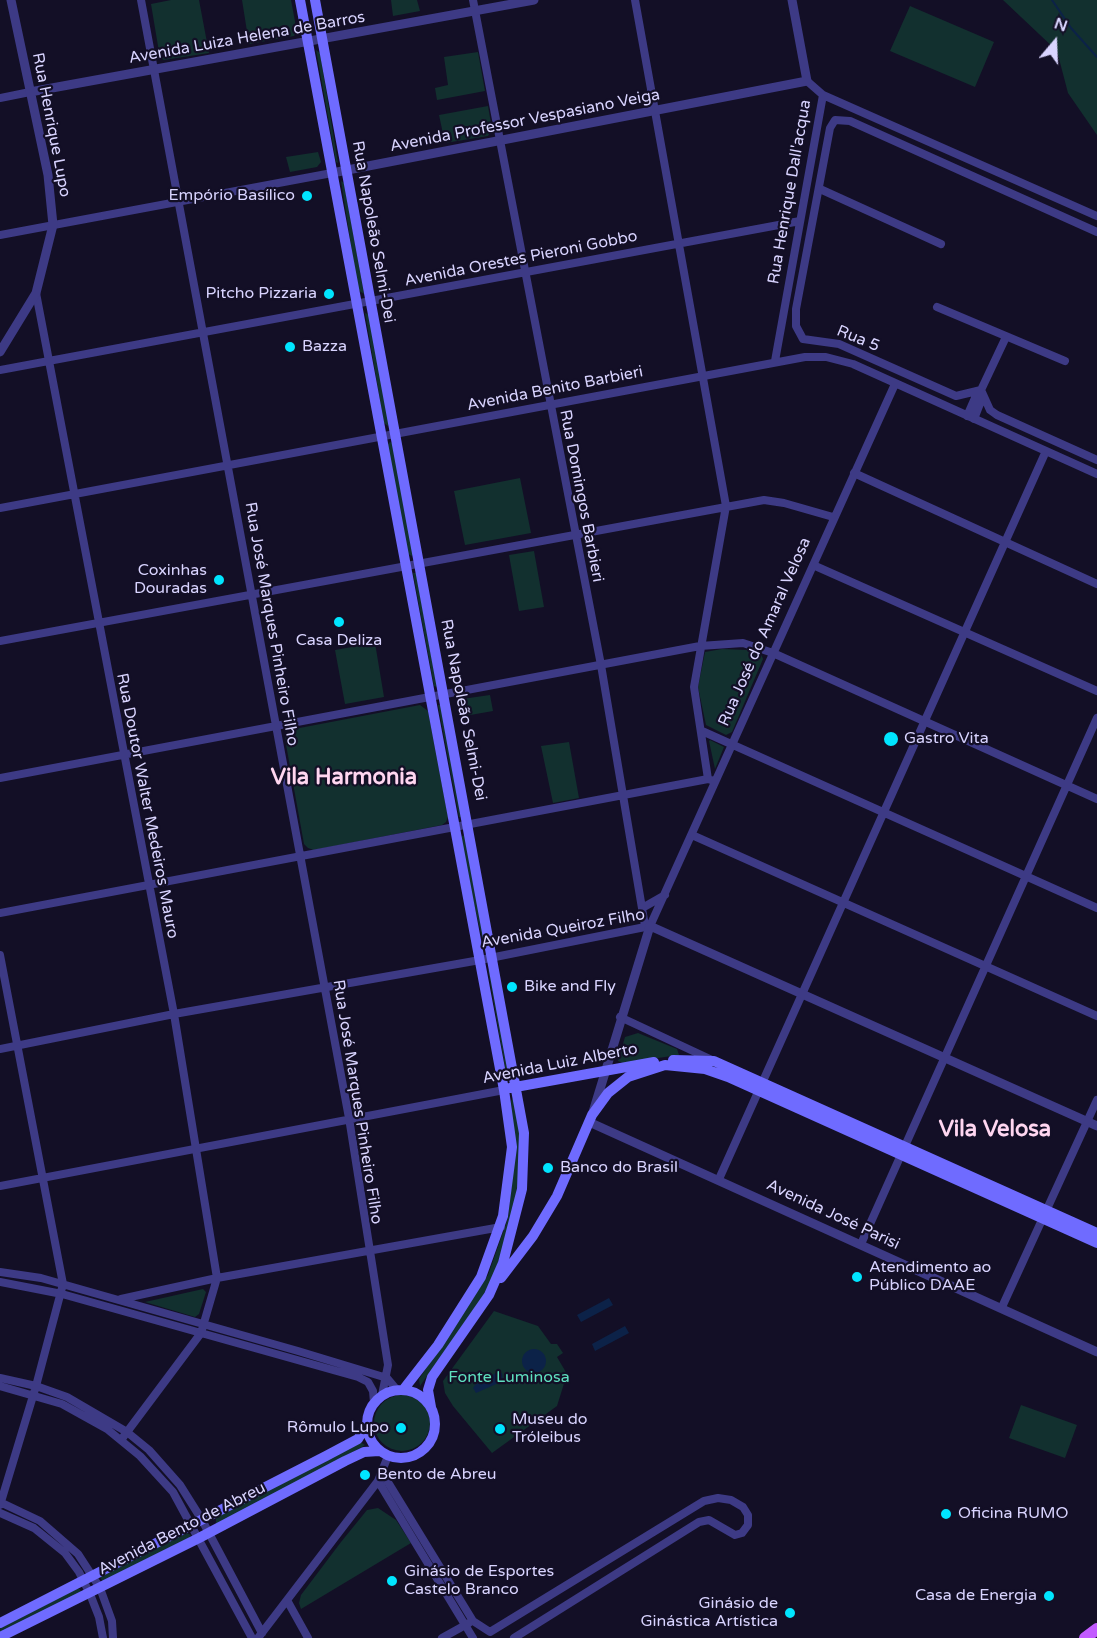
<!DOCTYPE html>
<html>
<head>
<meta charset="utf-8">
<style>
  body { margin:0 }
  #map { position:relative; width:1097px; height:1638px; overflow:hidden; background:#130f26; font-family:"Varela Round",sans-serif }
  canvas { display:block }
  .north { position:absolute; left:1025px; top:12px; width:60px; height:60px; -webkit-text-stroke:4px #130f26; paint-order:stroke; rotate:19deg; font-size:16px; font-weight:700; line-height:24px; text-align:center; color:#d9d4ff }
  .north::after { content:''; display:block; margin:auto; width:21px; height:27px; background:#d9d4ff; clip-path:polygon(50% 0,100% 100%,50% 72%,0 100%) }
</style>
</head>
<body>
<div id="map">
<canvas width="1097" height="1638"></canvas>
<div class="north">N</div>
</div>
<script>
const g = document.querySelector('canvas').getContext('2d');
g.lineJoin = 'round';
function fill(path, color) { g.fillStyle = color; g.fill(path, 'evenodd'); }
const shape = rows => new Path2D(rows.map(r => 'M' + r).join(''));
function strokePath(path, color, width, dash) { g.strokeStyle = color; g.lineWidth = width; g.lineCap = dash ? 'butt' : 'round'; g.setLineDash(dash || []); g.stroke(path); }
function label(font, color, halo, rows, align = 'center') {
  g.font = font + ' "Varela Round",sans-serif'; g.lineWidth = 4.5; g.setLineDash([]); g.textBaseline = 'middle'; g.strokeStyle = halo; g.fillStyle = color; for (const [text, x, y, turn = 0] of rows) {
    g.save(); g.translate(x, y); g.rotate((+turn || 0) * Math.PI / 180); g.textAlign = isNaN(turn) ? turn : align; if (halo) g.strokeText(text, 0, 0); g.fillText(text, 0, 0); g.restore();
  }
}
fill(shape([
  [171,0,199,0,209,53,164,60,160,58,151,4],
  [242,0,291,0,297,32,294,36,249,44],
  [391,0,417,0,420,11,393,16],
  [1003,0,1097,0,1097,135,1068,93,1057,51],
  [910,6,994,42,975,87,890,51],
  [316,50,320,53,338,163,336,162],
  [478,52,485,91,437,100,435,88,448,85,444,57],
  [488,106,492,129,488,136,445,143,439,115],
  [318,152,321,162,317,167,290,172,286,157],
  [341,181,344,183,364,294,358,290],
  [365,313,370,315,390,422,388,426,384,423],
  [390,442,394,444,414,553,412,556,408,554,387,445],
  [520,478,531,533,465,545,454,491],
  [534,551,544,607,519,611,509,555],
  [413,573,416,573,437,687,434,686],
  [375,643,384,697,345,704,335,650],
  [722,649,748,650,761,654,763,659,732,732,726,735,706,725,698,687,705,652],
  [490,695,493,711,459,717,457,708,462,699],
  [420,705,428,711,448,817,446,822,442,825,314,850,308,848,304,844,285,739,286,733,289,730],
  [438,705,441,705,462,817,459,817],
  [710,740,724,747,715,769,709,741],
  [569,742,579,798,553,803,541,746],
  [464,835,488,945,484,946,471,892,461,837],
  [488,970,490,970,511,1076,507,1078],
  [638,1033,677,1049,679,1055,623,1063,618,1061,625,1037],
  [513,1098,523,1147,512,1220,493,1277,481,1299,420,1386,419,1379,488,1275,508,1218,515,1153,511,1101],
  [203,1289,206,1292,199,1314,195,1317,145,1302],
  [494,1311,538,1326,551,1344,557,1344,563,1353,557,1357,567,1374,557,1406,492,1453,453,1406,445,1393,443,1381],
  '374 1423a28 28 0 1 1 56 0a28 28 0 1 1-56 0Z',
  [1021,1405,1077,1425,1065,1458,1009,1438],
  [360,1442,365,1445,362,1447,220,1523,216,1523,216,1517],
  [378,1508,396,1520,411,1543,301,1609,299,1603,301,1595,341,1542,367,1510],
  [185,1532,191,1535,188,1539,103,1582,100,1577],
  [76,1589,80,1589,81,1592,0,1635,0,1628]
]), '#12302f');
fill(shape([
  [609,1298,613,1305,581,1322,577,1315],
  [625,1326,629,1333,595,1351,592,1344],
  '522 1361a12 12 0 1 1 24 0a12 12 0 1 1-24 0Z',
  [496,1373,502,1373,503,1381,476,1393,473,1388,475,1385]
]), '#0c2248');
strokePath(shape([
  [1052,0,1071,28,1097,57]
]), '#0c2248', 2);
strokePath(shape([
  [141,0,349,1118,388,1365,382,1395],
  [473,0,601,665,645,926],
  [635,0,726,506,694,687,708,779,714,781],
  [823,95,1097,216],
  [0,98,30,92],
  [820,189,941,244],
  [1097,232,850,121,835,120,830,128,796,309,796,326,803,339,839,344,956,396,981,390,990,410,997,415,1097,460],
  [0,235,332,173],
  [36,293,174,1014,217,1278,201,1333,121,1440],
  [937,307,1065,361],
  [775,361,823,95,807,81],
  [0,370,800,221],
  [981,390,1006,337],
  [967,416,978,391],
  [974,419,983,396],
  [854,473,1097,584],
  [0,508,805,357,826,357,853,364,1097,474],
  [813,565,1097,691],
  [0,641,764,500,784,503,833,517],
  [702,731,1097,908],
  [0,778,700,646,743,643,773,653,1097,799],
  [692,835,1097,1016],
  [644,907,665,895],
  [0,913,708,779],
  [0,955,63,1284,36,1386,0,1505],
  [620,1017,710,1059],
  [0,1049,174,1014,480,960,650,926,895,384],
  [719,1179,1046,451],
  [0,1186,504,1090],
  [861,1244,1097,718],
  [0,1272,41,1278,298,1351,387,1378,397,1390],
  [0,1282,62,1294,358,1377,368,1382,373,1391,374,1403],
  [121,1299,217,1278,501,1227],
  [1002,1307,1097,1100],
  [0,1378,36,1386,67,1397,127,1432,149,1450,180,1485,202,1520,262,1633],
  [0,1386,62,1404,107,1429,140,1456,173,1492,252,1638],
  [383,1474,473,1621,490,1632,704,1501,718,1498,731,1500,743,1507,748,1515,748,1525,742,1533,735,1535,709,1520,699,1522,514,1638],
  [378,1481,473,1638],
  [0,1502,40,1521,78,1554,100,1588,112,1621,113,1638],
  [0,1513,34,1528,65,1553,79,1572,90,1594,99,1617,103,1638],
  [288,1602,308,1638],
  [258,1638,378,1481,388,1456],
  [442,1638,469,1623]
]), '#3d3a85', 8);
strokePath(shape([
  [30,92,534,0],
  [332,173,807,81,792,0],
  [0,352,36,293,53,225,48,175,11,0],
  [593,1112,650,926,1097,1126],
  [589,1122,1097,1352]
]), '#3d3a85', 9);
strokePath(shape([
  [300,0,504,1090,512,1147,503,1216,481,1277,438,1345,403,1390],
  [315,0,524,1133,522,1189,503,1263,489,1295,432,1377,428,1390,431,1407],
  [673,1060,714,1061,1097,1233],
  [510,1088,654,1062],
  [501,1278,533,1236,557,1196,592,1115,608,1093,628,1077,665,1065,705,1069,728,1077,1097,1243],
  '367 1424a34 34 0 1 1 68 0a34 34 0 1 1-68 0Z',
  [0,1623,326,1456,358,1439,367,1424],
  [0,1637,199,1538,345,1461,364,1452,379,1451]
]), '#6f6bff', 10);
strokePath(shape([
  [1085,1638,1097,1629]
]), '#c25bff', 12);
for (const [x, y, r, color] of [
  [307,196,6,"#00e5ff"],
  [329,294,6,"#00e5ff"],
  [290,347,6,"#00e5ff"],
  [219,580,6,"#00e5ff"],
  [339,622,6,"#00e5ff"],
  [891,739,8,"#00e5ff"],
  [512,987,6,"#00e5ff"],
  [548,1168,6,"#00e5ff"],
  [857,1277,6,"#00e5ff"],
  [401,1428,6,"#00e5ff"],
  [500,1429,6,"#00e5ff"],
  [365,1475,6,"#00e5ff"],
  [946,1514,6,"#00e5ff"],
  [392,1581,6,"#00e5ff"],
  [1049,1596,6,"#00e5ff"],
  [790,1613,6,"#00e5ff"]
]) { const dot = new Path2D(); dot.arc(x, y, r, 0, 2 * Math.PI); g.fillStyle = color; g.fill(dot); strokePath(dot, '#130f26', 2); }
label('16px', '#d9d4ff', '#130f26', [
  ["Avenida Luiza Helena de Barros",247,38,-10],
  ["Avenida Professor Vespasiano Veiga",525,121,-11],
  ["Rua Henrique Lupo",51,125,79],
  ["Rua Henrique Dall'acqua",790,192,-80],
  ["Rua Napoleão Selmi-Dei",373,232,80],
  ["Avenida Orestes Pieroni Gobbo",521,259,-11],
  ["Rua 5",858,339,22],
  ["Avenida Benito Barbieri",555,389,-11],
  ["Rua Domingos Barbieri",581,496,79],
  ["Rua José Marques Pinheiro Filho",271,624,80],
  ["Rua José do Amaral Velosa",765,632,-66],
  ["Rua Napoleão Selmi-Dei",463,710,79],
  ["Rua Doutor Walter Medeiros Mauro",147,806,79],
  ["Avenida Queiroz Filho",563,929,-10],
  ["Avenida Luiz Alberto",560,1064,-11],
  ["Rua José Marques Pinheiro Filho",357,1102,81],
  ["Avenida José Parisi",833,1215,25],
  ["Avenida Bento de Abreu",182,1529,-27]
]);
label('16px', '#d9d4ff', '#130f26', [
  ["Empório Basílico",295,196,"right"],
  ["Pitcho Pizzaria",317,294,"right"],
  ["Bazza",302,347],
  ["Coxinhas",207,571,"right"],
  ["Douradas",207,589,"right"],
  ["Casa Deliza",339,641,"center"],
  ["Gastro Vita",904,739],
  ["Bike and Fly",524,987],
  ["Banco do Brasil",560,1168],
  ["Atendimento ao",869,1268],
  ["Público DAAE",869,1286],
  ["Museu do",512,1420],
  ["Tróleibus",512,1438],
  ["Rômulo Lupo",389,1428,"right"],
  ["Bento de Abreu",377,1475],
  ["Oficina RUMO",958,1514],
  ["Ginásio de Esportes",404,1572],
  ["Castelo Branco",404,1590],
  ["Casa de Energia",1037,1596,"right"],
  ["Ginásio de",778,1604,"right"],
  ["Ginástica Artística",778,1622,"right"]
], 'left');
label('16px', '#5fe0c0', '#130f26', [
  ["Fonte Luminosa",509,1378]
]);
label('bold 22px', '#ffd6f0', '#130f26', [
  ["Vila Harmonia",344,778],
  ["Vila Velosa",995,1130]
]);
</script>
</body>
</html>
